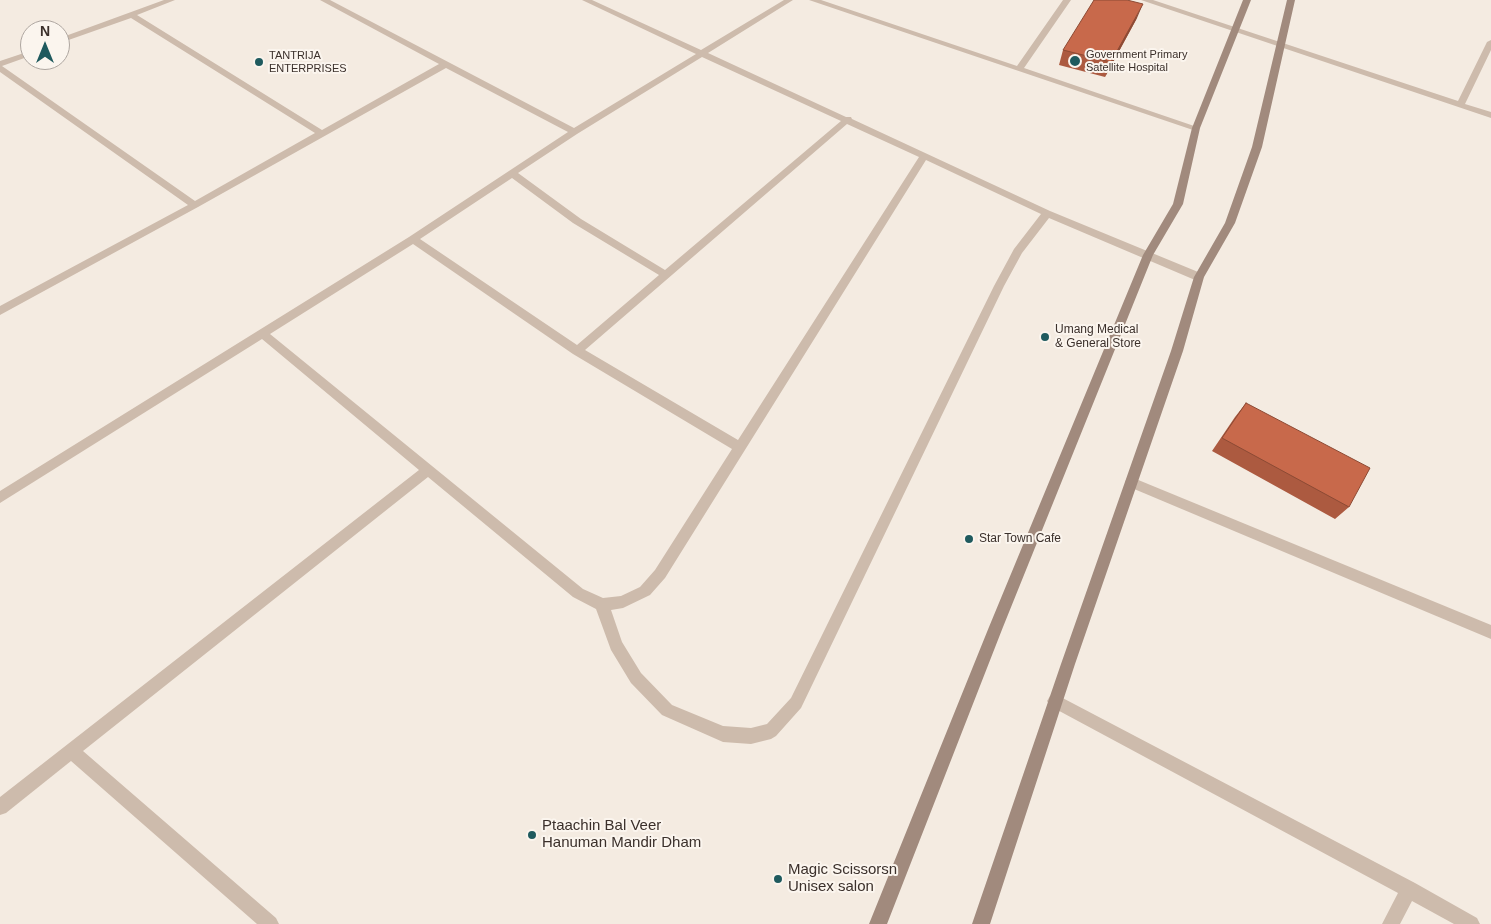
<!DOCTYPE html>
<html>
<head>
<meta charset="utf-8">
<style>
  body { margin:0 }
  #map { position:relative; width:1491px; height:924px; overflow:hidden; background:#f4ebe1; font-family:Arial,sans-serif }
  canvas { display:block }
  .north { position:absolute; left:20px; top:20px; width:50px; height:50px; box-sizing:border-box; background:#fbf5ee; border:1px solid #aea6a0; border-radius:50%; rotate:0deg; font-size:14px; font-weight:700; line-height:20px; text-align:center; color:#3b302b }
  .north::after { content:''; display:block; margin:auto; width:18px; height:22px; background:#1f5a5e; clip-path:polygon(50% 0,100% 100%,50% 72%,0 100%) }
</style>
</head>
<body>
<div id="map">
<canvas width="1491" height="924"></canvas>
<div class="north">N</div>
</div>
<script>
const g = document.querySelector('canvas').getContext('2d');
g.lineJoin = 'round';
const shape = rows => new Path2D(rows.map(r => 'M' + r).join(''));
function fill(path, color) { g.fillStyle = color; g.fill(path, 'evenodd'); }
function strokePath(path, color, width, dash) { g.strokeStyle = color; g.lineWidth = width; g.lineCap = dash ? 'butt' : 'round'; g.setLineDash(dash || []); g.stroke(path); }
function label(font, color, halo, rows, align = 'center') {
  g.font = font + ' Arial,sans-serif'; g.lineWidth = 4; g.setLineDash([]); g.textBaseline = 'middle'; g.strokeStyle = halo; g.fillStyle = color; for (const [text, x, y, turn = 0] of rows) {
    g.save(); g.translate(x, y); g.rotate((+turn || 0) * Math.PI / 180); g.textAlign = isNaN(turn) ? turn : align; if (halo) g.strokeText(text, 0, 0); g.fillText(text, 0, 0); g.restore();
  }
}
fill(shape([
  [1131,477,1491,625,1491,639,1127,486,1125,482,1127,478,1131,477]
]), '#cdbbac');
fill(shape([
  [164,0,175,0,137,15,322,130,439,64,320,0,330,0,574,128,696,54,582,0,592,0,701,50,784,0,793,0,708,53,846,117,851,117,852,119,1050,211,1203,274,1204,277,1199,281,1195,280,1049,218,1022,253,1004,286,801,708,776,736,771,739,751,744,723,742,662,715,631,683,611,650,596,609,573,597,428,477,83,751,276,918,279,924,257,924,71,761,6,813,0,815,0,797,419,470,262,339,0,503,0,491,409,237,568,132,446,68,198,207,0,315,0,306,188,205,0,72,0,61,30,51,30,56,2,66,195,201,315,133,131,18,60,43,60,38,164,0],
  [702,57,841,121,665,270,581,219,518,173,577,134,702,57],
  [847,124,919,157,738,440,585,350,847,124],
  [926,160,1041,214,1014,249,994,286,791,698,767,724,751,728,723,726,672,705,641,673,622,642,611,610,623,608,650,595,665,578,926,160],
  [512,178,573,223,659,275,577,345,420,239,512,178],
  [413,244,573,354,732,449,655,570,640,587,621,596,603,598,583,589,270,334,413,244],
  [809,0,821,0,1017,66,1063,0,1071,0,1024,68,1200,128,1193,130,809,0],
  [1141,0,1153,0,1458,101,1487,42,1491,40,1491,50,1465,104,1491,112,1491,118,1141,0],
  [1055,694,1415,883,1477,918,1480,924,1454,924,1412,901,1400,924,1382,924,1398,893,1050,706,1047,701,1050,696,1055,694]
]), '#cdbbac');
fill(shape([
  [1243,0,1251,0,1200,128,1183,204,1153,255,1003,627,887,924,869,924,989,627,1143,255,1173,204,1192,128,1243,0],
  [1287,0,1295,0,1262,147,1235,223,1204,277,1183,351,1075,664,990,924,972,924,1061,664,1171,351,1194,277,1225,223,1252,147,1287,0]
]), '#a18a7d');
fill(shape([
  [1137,18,1105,77,1059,65,1063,50],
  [1246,403,1349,507,1335,519,1212,451,1235,417]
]), '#ac5a40');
fill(shape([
  [1143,4,1137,18,1105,77,1111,62]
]), '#8c4a34');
const building = shape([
  [1094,0,1127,0,1143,4,1111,62,1063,50,1094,0],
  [1246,403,1370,468,1349,507,1222,438,1246,403]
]);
fill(building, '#c8694b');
strokePath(building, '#8c4a34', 1);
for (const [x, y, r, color] of [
  [1075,61,6,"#1f5a5e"],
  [259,62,5,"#1f5a5e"],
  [1045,337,5,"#1f5a5e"],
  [969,539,5,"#1f5a5e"],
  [532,835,5,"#1f5a5e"],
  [778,879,5,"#1f5a5e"]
]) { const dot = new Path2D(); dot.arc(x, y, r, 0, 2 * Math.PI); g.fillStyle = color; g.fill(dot); strokePath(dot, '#fbf5ee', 2); }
label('11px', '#3b302b', '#fbf5ee', [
  ["Government Primary",1086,55],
  ["Satellite Hospital",1086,68],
  ["TANTRIJA",269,56],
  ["ENTERPRISES",269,69]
], 'left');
label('12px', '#3b302b', '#fbf5ee', [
  ["Umang Medical",1055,330],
  ["& General Store",1055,344],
  ["Star Town Cafe",979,539]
], 'left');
label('15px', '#3b302b', '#fbf5ee', [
  ["Ptaachin Bal Veer",542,826],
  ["Hanuman Mandir Dham",542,843],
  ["Magic Scissorsn",788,870],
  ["Unisex salon",788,887]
], 'left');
</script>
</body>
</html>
